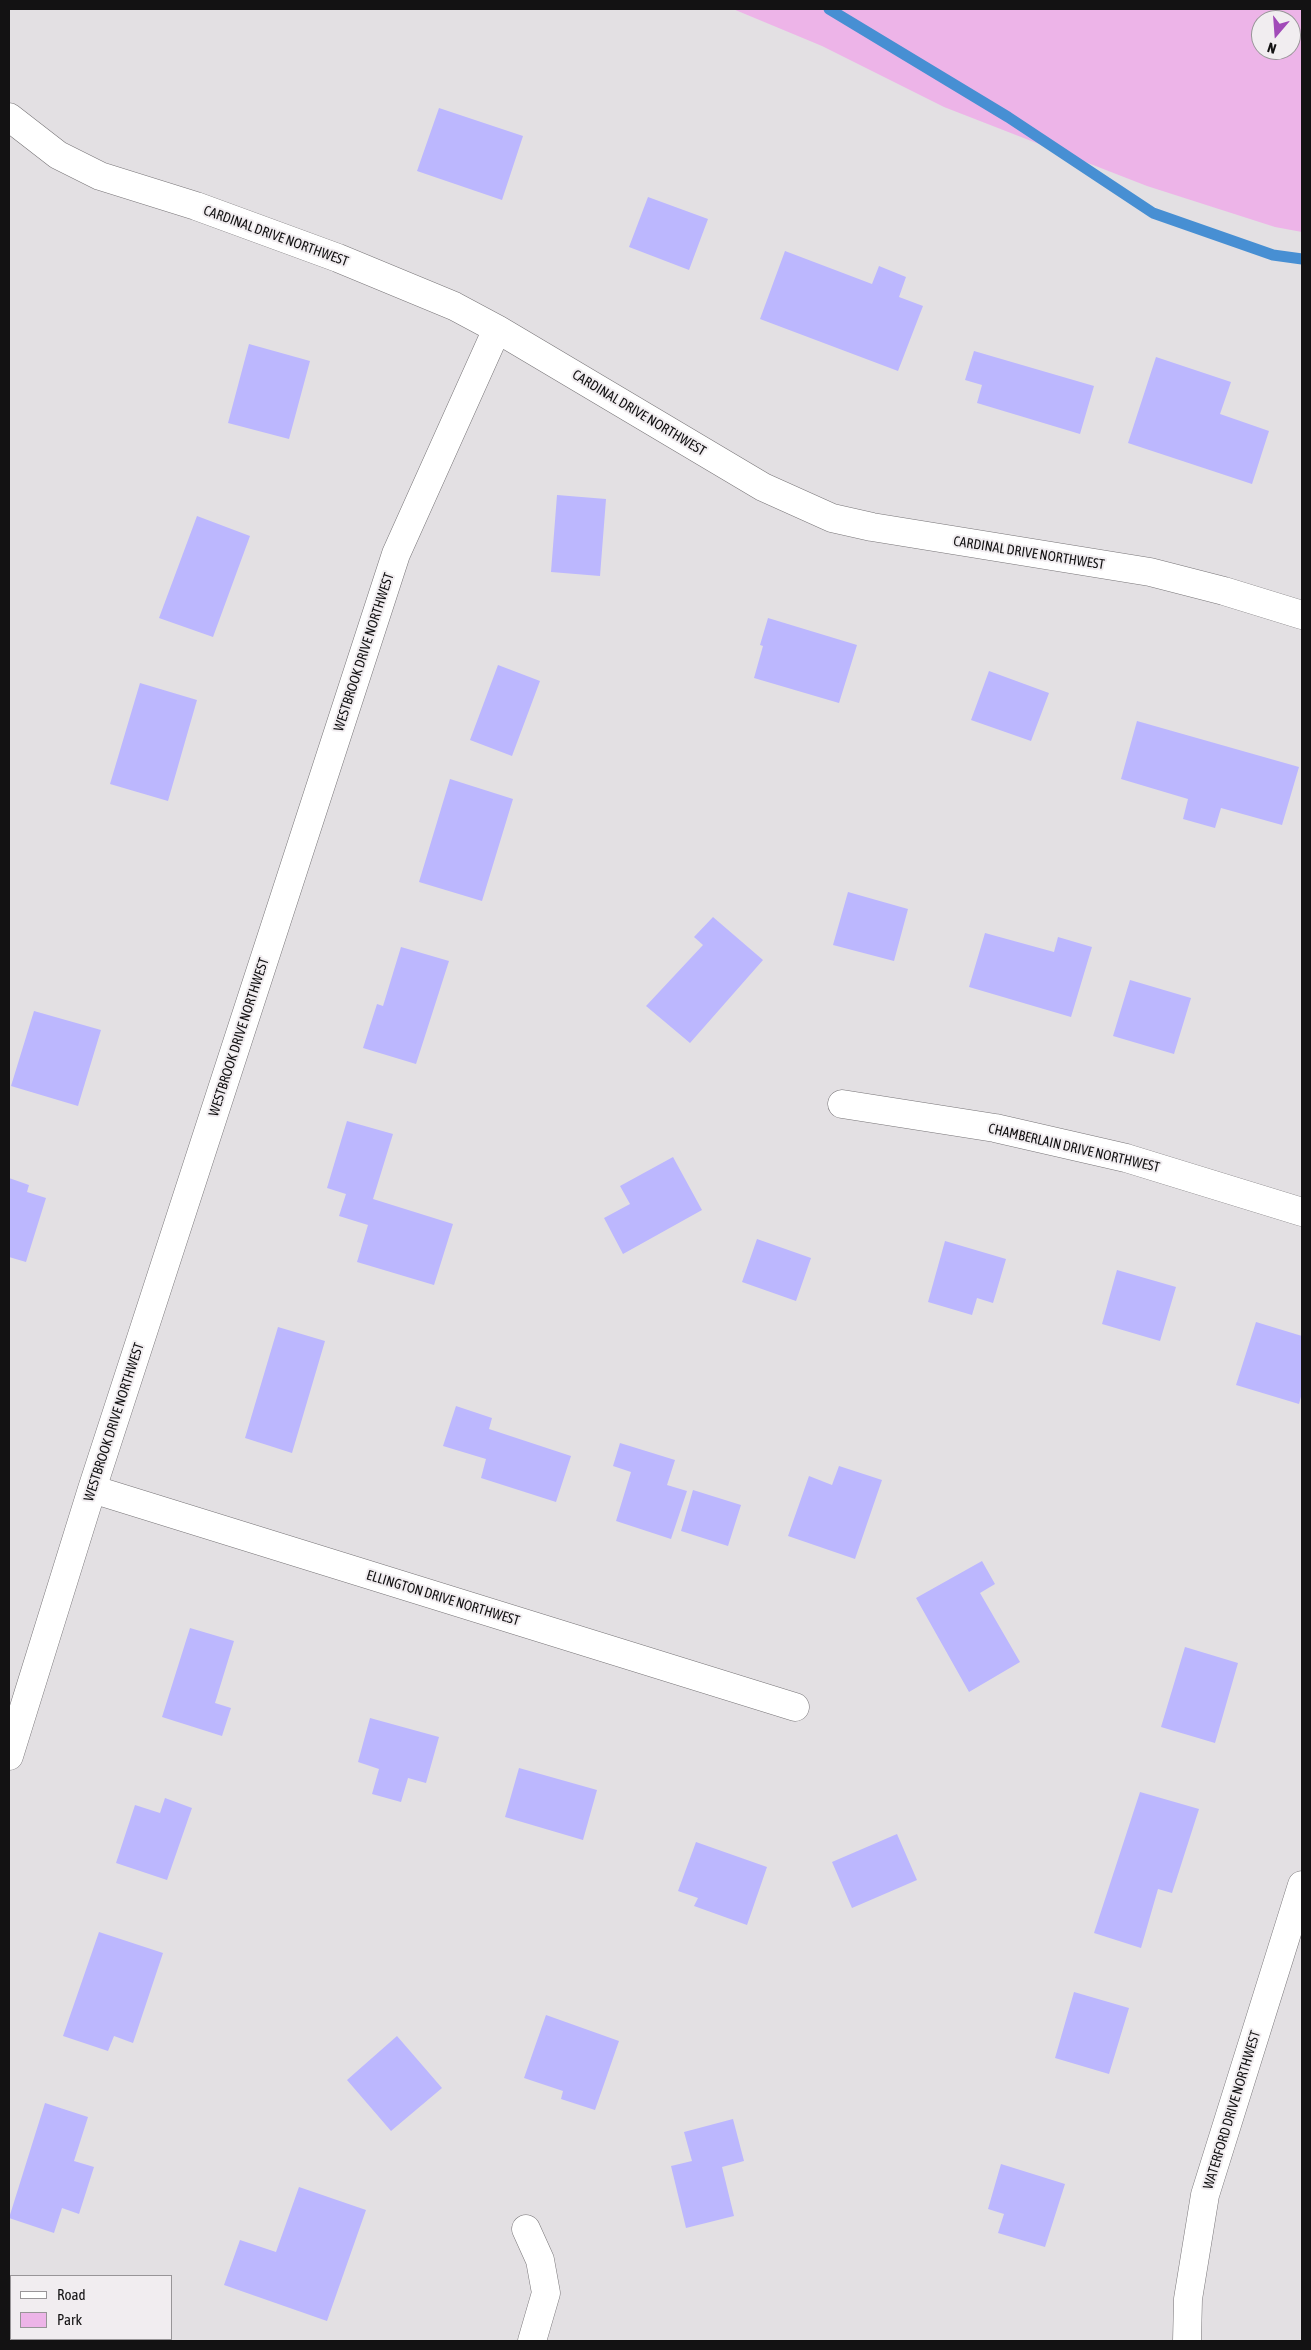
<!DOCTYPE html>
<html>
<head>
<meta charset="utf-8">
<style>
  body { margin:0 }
  #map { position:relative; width:1311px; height:2350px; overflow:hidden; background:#e3e0e3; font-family:"Asap Condensed",sans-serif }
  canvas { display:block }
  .frame { position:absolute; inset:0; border:10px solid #131213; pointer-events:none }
  .legend { position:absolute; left:10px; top:2275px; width:162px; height:65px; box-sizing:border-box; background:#f1edf0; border:1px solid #989598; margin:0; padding:6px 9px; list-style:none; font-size:15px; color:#131213 }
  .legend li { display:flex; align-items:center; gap:10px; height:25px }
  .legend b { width:25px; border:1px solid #989598 }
  .north { position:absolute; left:1251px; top:10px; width:50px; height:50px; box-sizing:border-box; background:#f1edf0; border:1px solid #989598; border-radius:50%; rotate:198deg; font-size:14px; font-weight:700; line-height:20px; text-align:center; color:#131213 }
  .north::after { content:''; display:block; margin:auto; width:18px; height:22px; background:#a14ab8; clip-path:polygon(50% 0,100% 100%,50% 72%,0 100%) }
</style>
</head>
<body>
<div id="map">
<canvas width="1311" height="2350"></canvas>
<div class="frame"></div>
<ul class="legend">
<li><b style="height:6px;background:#fff"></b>Road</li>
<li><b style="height:14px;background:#edb4e8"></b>Park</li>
</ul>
<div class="north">N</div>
</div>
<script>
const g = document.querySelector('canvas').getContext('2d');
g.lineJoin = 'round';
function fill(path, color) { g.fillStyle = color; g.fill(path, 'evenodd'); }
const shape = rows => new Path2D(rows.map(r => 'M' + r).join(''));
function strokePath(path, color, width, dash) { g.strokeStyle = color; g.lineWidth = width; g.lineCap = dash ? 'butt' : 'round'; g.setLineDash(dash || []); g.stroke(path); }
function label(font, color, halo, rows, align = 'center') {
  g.font = font + ' "Asap Condensed",sans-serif'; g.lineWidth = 4; g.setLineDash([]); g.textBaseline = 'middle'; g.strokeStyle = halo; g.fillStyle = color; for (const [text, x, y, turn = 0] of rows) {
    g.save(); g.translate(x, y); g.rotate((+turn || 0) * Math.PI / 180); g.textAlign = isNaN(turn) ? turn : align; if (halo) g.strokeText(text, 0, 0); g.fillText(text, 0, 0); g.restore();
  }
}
fill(shape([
  [733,9,1302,9,1302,232,1275,227,1147,186,944,107,822,46],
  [1261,20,1291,20,1291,50,1261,50]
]), '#edb4e8');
strokePath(shape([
  [829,9,1008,117,1153,213,1273,255,1302,259]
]), '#478fd3', 11);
fill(shape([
  [439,108,523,136,502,200,417,171],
  [648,197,708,219,689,270,629,247],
  [785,251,872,284,879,266,906,277,899,297,923,306,898,371,760,319],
  [249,344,310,361,289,439,228,423],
  [974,351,1094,386,1080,434,977,403,982,385,965,380],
  [1156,357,1231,382,1220,414,1269,431,1252,484,1128,443],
  [557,495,606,499,600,576,551,572],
  [197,516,250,536,213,637,159,618],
  [768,618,857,645,839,703,754,678,763,646,760,645],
  [498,665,540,681,512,756,470,740],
  [989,671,1049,693,1031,741,971,720],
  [140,683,197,700,168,801,110,784],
  [1137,721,1299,767,1282,825,1221,808,1215,828,1183,819,1188,799,1121,779],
  [450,779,513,799,482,901,419,882],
  [848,892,908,909,894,961,833,945],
  [713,917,763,960,690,1043,646,1006,703,945,694,937],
  [985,933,1054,952,1058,937,1092,947,1071,1017,969,987],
  [401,947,449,961,416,1064,363,1048,377,1004,383,1006],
  [1130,980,1191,998,1174,1054,1113,1036],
  [34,1011,101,1030,78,1106,11,1086],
  [347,1121,393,1134,373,1199,453,1224,434,1285,357,1262,368,1225,339,1216,346,1194,327,1188],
  [673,1157,702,1210,623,1254,604,1218,630,1204,620,1186],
  [9,1178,29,1185,27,1192,46,1198,26,1262,9,1257],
  [757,1239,811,1258,796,1301,742,1282],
  [945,1241,1006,1259,993,1303,977,1298,972,1315,928,1302],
  [1117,1270,1176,1287,1160,1341,1102,1324],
  [1256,1322,1302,1336,1302,1393,1299,1404,1236,1385],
  [278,1327,325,1341,292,1453,245,1438],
  [456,1406,492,1418,489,1429,571,1456,556,1502,481,1478,486,1459,443,1446],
  [620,1443,675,1460,667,1485,687,1491,671,1539,616,1521,631,1472,613,1466],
  [839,1466,882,1480,855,1559,788,1536,809,1476,832,1485],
  [693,1490,741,1505,728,1546,681,1531],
  [982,1561,995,1584,980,1593,1020,1662,969,1692,916,1598],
  [190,1628,234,1641,215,1703,231,1708,222,1736,162,1717],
  [1185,1647,1238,1663,1215,1743,1161,1727],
  [370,1718,439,1737,426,1783,408,1778,401,1802,372,1794,379,1769,358,1762],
  [519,1768,597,1790,583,1840,505,1817],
  [1140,1792,1199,1809,1172,1893,1158,1889,1141,1948,1094,1933],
  [165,1798,192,1808,167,1880,116,1863,135,1805,160,1813],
  [897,1834,917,1880,852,1908,832,1862],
  [696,1842,767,1867,747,1925,694,1906,698,1898,678,1891],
  [99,1932,163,1953,133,2043,114,2036,108,2051,63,2036],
  [1074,1992,1129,2008,1109,2074,1055,2058],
  [546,2015,619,2041,595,2110,561,2099,563,2091,524,2078],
  [397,2036,442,2088,391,2131,347,2080],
  [45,2103,88,2117,74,2161,94,2167,79,2214,62,2208,54,2233,9,2218],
  [733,2119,744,2161,722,2167,734,2216,686,2228,671,2166,692,2161,684,2132],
  [1001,2164,1065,2184,1045,2247,998,2233,1004,2214,988,2209],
  [299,2187,366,2210,327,2321,224,2285,240,2240,276,2252],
  [9,2296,11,2297,11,2339,84,2339,83,2341,9,2341]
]), '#bcb7fe');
const street = shape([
  [9,117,58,155,100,176,196,206,338,258,454,306,497,329,763,487,832,518,872,527,1150,572,1224,591,1302,615],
  [842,1104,995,1128,1126,1158,1302,1212],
  [92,1489,795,1707],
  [9,1756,92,1489,396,554,497,329],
  [526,2229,540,2260,546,2293,532,2341],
  [1187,2341,1188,2299,1205,2195,1302,1885]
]);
strokePath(street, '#777477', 29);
strokePath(street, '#fff', 28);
label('14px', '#131213', '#f1edf0', [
  ["CARDINAL DRIVE NORTHWEST",276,236,20],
  ["CARDINAL DRIVE NORTHWEST",639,413,31],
  ["CARDINAL DRIVE NORTHWEST",1029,553,9],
  ["WESTBROOK DRIVE NORTHWEST",364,652,-72],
  ["WESTBROOK DRIVE NORTHWEST",239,1037,-72],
  ["CHAMBERLAIN DRIVE NORTHWEST",1074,1148,13],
  ["WESTBROOK DRIVE NORTHWEST",114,1422,-72],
  ["ELLINGTON DRIVE NORTHWEST",443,1598,17],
  ["WATERFORD DRIVE NORTHWEST",1232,2110,-73]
]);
</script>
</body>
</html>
